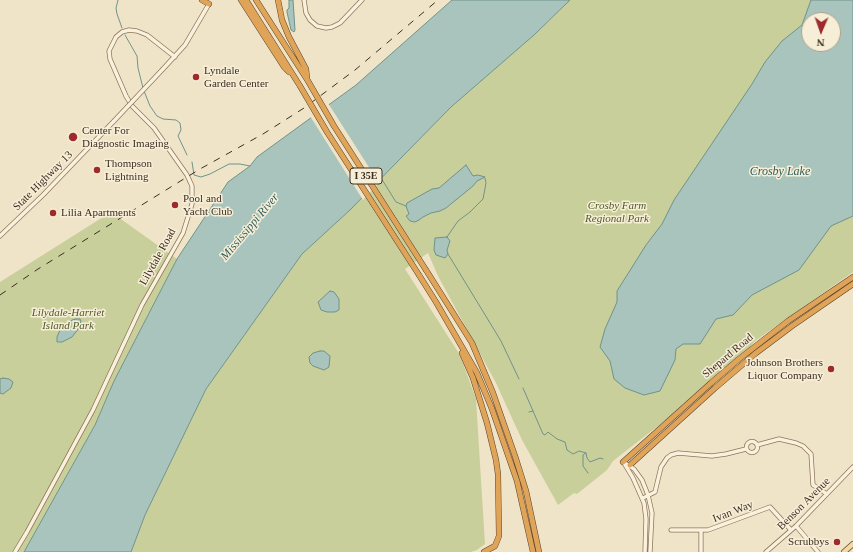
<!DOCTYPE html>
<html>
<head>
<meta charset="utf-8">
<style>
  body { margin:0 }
  #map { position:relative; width:853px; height:552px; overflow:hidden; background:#f0e4c8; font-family:Georgia,serif }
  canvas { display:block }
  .north { position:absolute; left:801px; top:12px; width:40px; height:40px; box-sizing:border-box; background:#f7eed8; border:1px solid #ada18e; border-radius:50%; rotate:182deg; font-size:11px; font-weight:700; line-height:16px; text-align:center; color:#3d2e20 }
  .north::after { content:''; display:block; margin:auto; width:14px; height:18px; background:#9e2a2b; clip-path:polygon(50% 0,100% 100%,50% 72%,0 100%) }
</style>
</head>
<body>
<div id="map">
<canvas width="853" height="552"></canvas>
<div class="north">N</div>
</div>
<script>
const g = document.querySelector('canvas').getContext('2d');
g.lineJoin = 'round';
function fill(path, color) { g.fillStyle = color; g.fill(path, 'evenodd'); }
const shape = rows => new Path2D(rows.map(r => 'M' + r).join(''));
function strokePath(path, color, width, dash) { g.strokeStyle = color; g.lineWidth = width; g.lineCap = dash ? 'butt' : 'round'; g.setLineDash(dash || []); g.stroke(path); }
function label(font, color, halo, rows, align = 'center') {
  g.font = font + ' Georgia,serif'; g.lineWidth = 3; g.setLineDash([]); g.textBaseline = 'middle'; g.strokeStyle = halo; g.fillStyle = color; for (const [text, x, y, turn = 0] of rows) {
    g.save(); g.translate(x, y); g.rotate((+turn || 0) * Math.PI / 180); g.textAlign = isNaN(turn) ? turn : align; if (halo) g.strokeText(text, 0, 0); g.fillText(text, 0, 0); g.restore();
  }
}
fill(shape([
  [570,0,853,0,853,272,755,341,748,350,681,408,613,461,607,470,577,494,574,493,558,505,522,440,496,383,438,276,428,253,405,269,460,355,476,399,485,544,477,550,471,552,131,552,145,515,206,389,302,254,350,210,451,107,534,35],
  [809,20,833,20,833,44,809,44],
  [111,212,177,259,114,381,95,425,24,552,0,552,0,282]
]), '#c9cf9b');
const water = shape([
  [289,0,293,0,295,30,294,32,291,30,287,12,287,10,289,8,289,0],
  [452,0,570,0,534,35,451,107,350,210,302,254,206,389,145,515,131,552,24,552,95,425,114,381,177,259,228,182,250,166,257,157,356,85,452,0],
  [811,0,853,0,853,216,831,226,799,270,752,295,733,315,716,319,700,344,683,344,676,349,675,360,660,391,644,395,625,388,614,379,610,361,600,347,605,329,617,302,617,291,646,245,662,224,674,200,752,84,765,62,782,41,802,25,811,0],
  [809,20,833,20,833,44,809,44,809,20],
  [466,165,473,176,478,175,485,177,477,181,473,186,446,208,440,211,431,213,423,217,419,220,415,222,410,221,406,216,409,214,406,206,407,203,432,189,439,188,466,165],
  [447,237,450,241,447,250,448,254,445,258,436,255,434,250,435,238,447,237],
  [330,291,334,292,339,299,339,310,335,312,327,312,321,310,318,302,330,291],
  [76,319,80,319,81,321,79,328,72,337,62,342,57,342,57,337,60,330,72,320,76,319],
  [320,351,324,351,330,356,329,367,324,370,313,366,310,363,309,357,313,353,320,351],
  [3,378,9,379,13,382,11,388,3,394,0,393,0,379,3,378]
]);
fill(water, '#a9c4bc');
strokePath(water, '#6f938a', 1);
fill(shape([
  [328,103,379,183,363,200,310,116]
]), '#f0e4c8');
strokePath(shape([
  [118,0,116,8,117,14,122,28],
  [125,35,137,56,138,68,143,88],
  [144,91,150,106,157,116,163,119,176,120,180,123,181,130,178,136,187,155],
  [192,162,194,175,201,177,210,174,229,164,240,164,250,166],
  [381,178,396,202,406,206],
  [447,237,458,221,470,212,483,199,486,183,485,178],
  [448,254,501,341,519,379],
  [523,388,543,434,545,435,548,432,557,439,565,442,567,450,573,454,579,451,586,453,587,458,590,462,600,458,603,459],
  [529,412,533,411],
  [586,453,583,455,583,466,588,473]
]), '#6f938a', 1);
const minor = shape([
  [304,0,306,13,310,20,317,26,326,28,332,27,340,23,362,0],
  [163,69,185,45,209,4],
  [0,236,43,195,114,121],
  '746.5 447a5.5 5.5 0 1 1 11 0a5.5 5.5 0 1 1-11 0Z',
  [757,445,779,439,796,443,803,446,811,454,813,485,827,494],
  [623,462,634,469,642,480,648,495,652,513,650,552],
  [624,463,633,478,644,503,646,519,645,552],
  [643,498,655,492,661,467,667,458,671,455,678,453,712,456,726,454,746,449],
  [796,526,818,552],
  [671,530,708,530,770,507,791,530],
  [15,552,27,532,93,410,142,305,183,233,192,204,192,186,187,175,154,128,132,106,126,96,110,59,109,51,116,37,122,32,129,30,137,31,147,35,175,57],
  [701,552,701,531],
  [766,552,796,526,853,467]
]);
const major = shape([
  [844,552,853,544]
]);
const highway = shape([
  [202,0,209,4],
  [241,0,284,67,289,72],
  [246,0,300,86],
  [256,0,308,81],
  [278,0,282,20,289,37,306,69,307,78],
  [426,270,472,343,493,393,515,456,526,491,539,552],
  [419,275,436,302,477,373,492,409,517,481,533,552],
  [462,353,473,378,487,423,496,460,498,474,499,536,495,546,484,552],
  [623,462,711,383,739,359,788,321,853,277],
  [630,465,715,388,756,353,792,326,853,284]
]);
strokePath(minor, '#8d765c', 5);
strokePath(major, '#5b4430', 6);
strokePath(highway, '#5b4430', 6);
strokePath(minor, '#faf1dc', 3.5);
strokePath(major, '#f3d9a0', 4.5);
strokePath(highway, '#e0a458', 5);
strokePath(shape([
  [0,295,38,269,200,169,263,134,304,108,355,70,438,0]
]), '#3d2e20', 1, [7, 7]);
const minorBridge = shape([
  [114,121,163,69]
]);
const highwayBridge = shape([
  [308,81,334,126,426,270],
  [300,86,327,132,419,275]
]);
strokePath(minorBridge, '#8d765c', 5, []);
strokePath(highwayBridge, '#5b4430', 6, []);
strokePath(minorBridge, '#faf1dc', 3.5);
strokePath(highwayBridge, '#e0a458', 5);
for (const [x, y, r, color] of [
  [196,77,4,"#9e2a2b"],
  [73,137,5,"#9e2a2b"],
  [97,170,4,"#9e2a2b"],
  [175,205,4,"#9e2a2b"],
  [53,213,4,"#9e2a2b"],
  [831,369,4,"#9e2a2b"],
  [837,542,4,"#9e2a2b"]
]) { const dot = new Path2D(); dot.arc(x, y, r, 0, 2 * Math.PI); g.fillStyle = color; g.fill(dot); strokePath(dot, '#f7eed8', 1.5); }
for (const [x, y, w] of [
  [366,176,32]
]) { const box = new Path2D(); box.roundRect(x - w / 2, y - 8, w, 16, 3); g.fillStyle = '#f7eed8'; g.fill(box); strokePath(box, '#3d2e20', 1); }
label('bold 10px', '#3d2e20', null, [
  ["I 35E",366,176]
]);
label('11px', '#3d2e20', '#f7eed8', [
  ["Lyndale",204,71],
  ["Garden Center",204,84],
  ["Center For",82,131],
  ["Diagnostic Imaging",82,144],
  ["Thompson",105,164],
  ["Lightning",105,177],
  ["Pool and",183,199],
  ["Yacht Club",183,212],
  ["Lilia Apartments",61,213],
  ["Johnson Brothers",823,363,"right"],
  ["Liquor Company",823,376,"right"],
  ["Scrubbys",829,542,"right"]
], 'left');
label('11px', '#3d2e20', '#f7eed8', [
  ["State Highway 13",43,181,-45],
  ["Lilydale Road",158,257,-61],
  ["Shepard Road",728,356,-40],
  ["Benson Avenue",804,504,-45],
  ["Ivan Way",733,512,-21]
]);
label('italic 11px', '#4d5a26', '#f7eed8', [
  ["Crosby Farm",617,206],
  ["Regional Park",617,219],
  ["Lilydale-Harriet",68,313],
  ["Island Park",68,326]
]);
label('italic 12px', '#2f5d5a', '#f7eed8', [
  ["Crosby Lake",780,172],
  ["Mississippi River",250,227,-50]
]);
</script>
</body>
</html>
